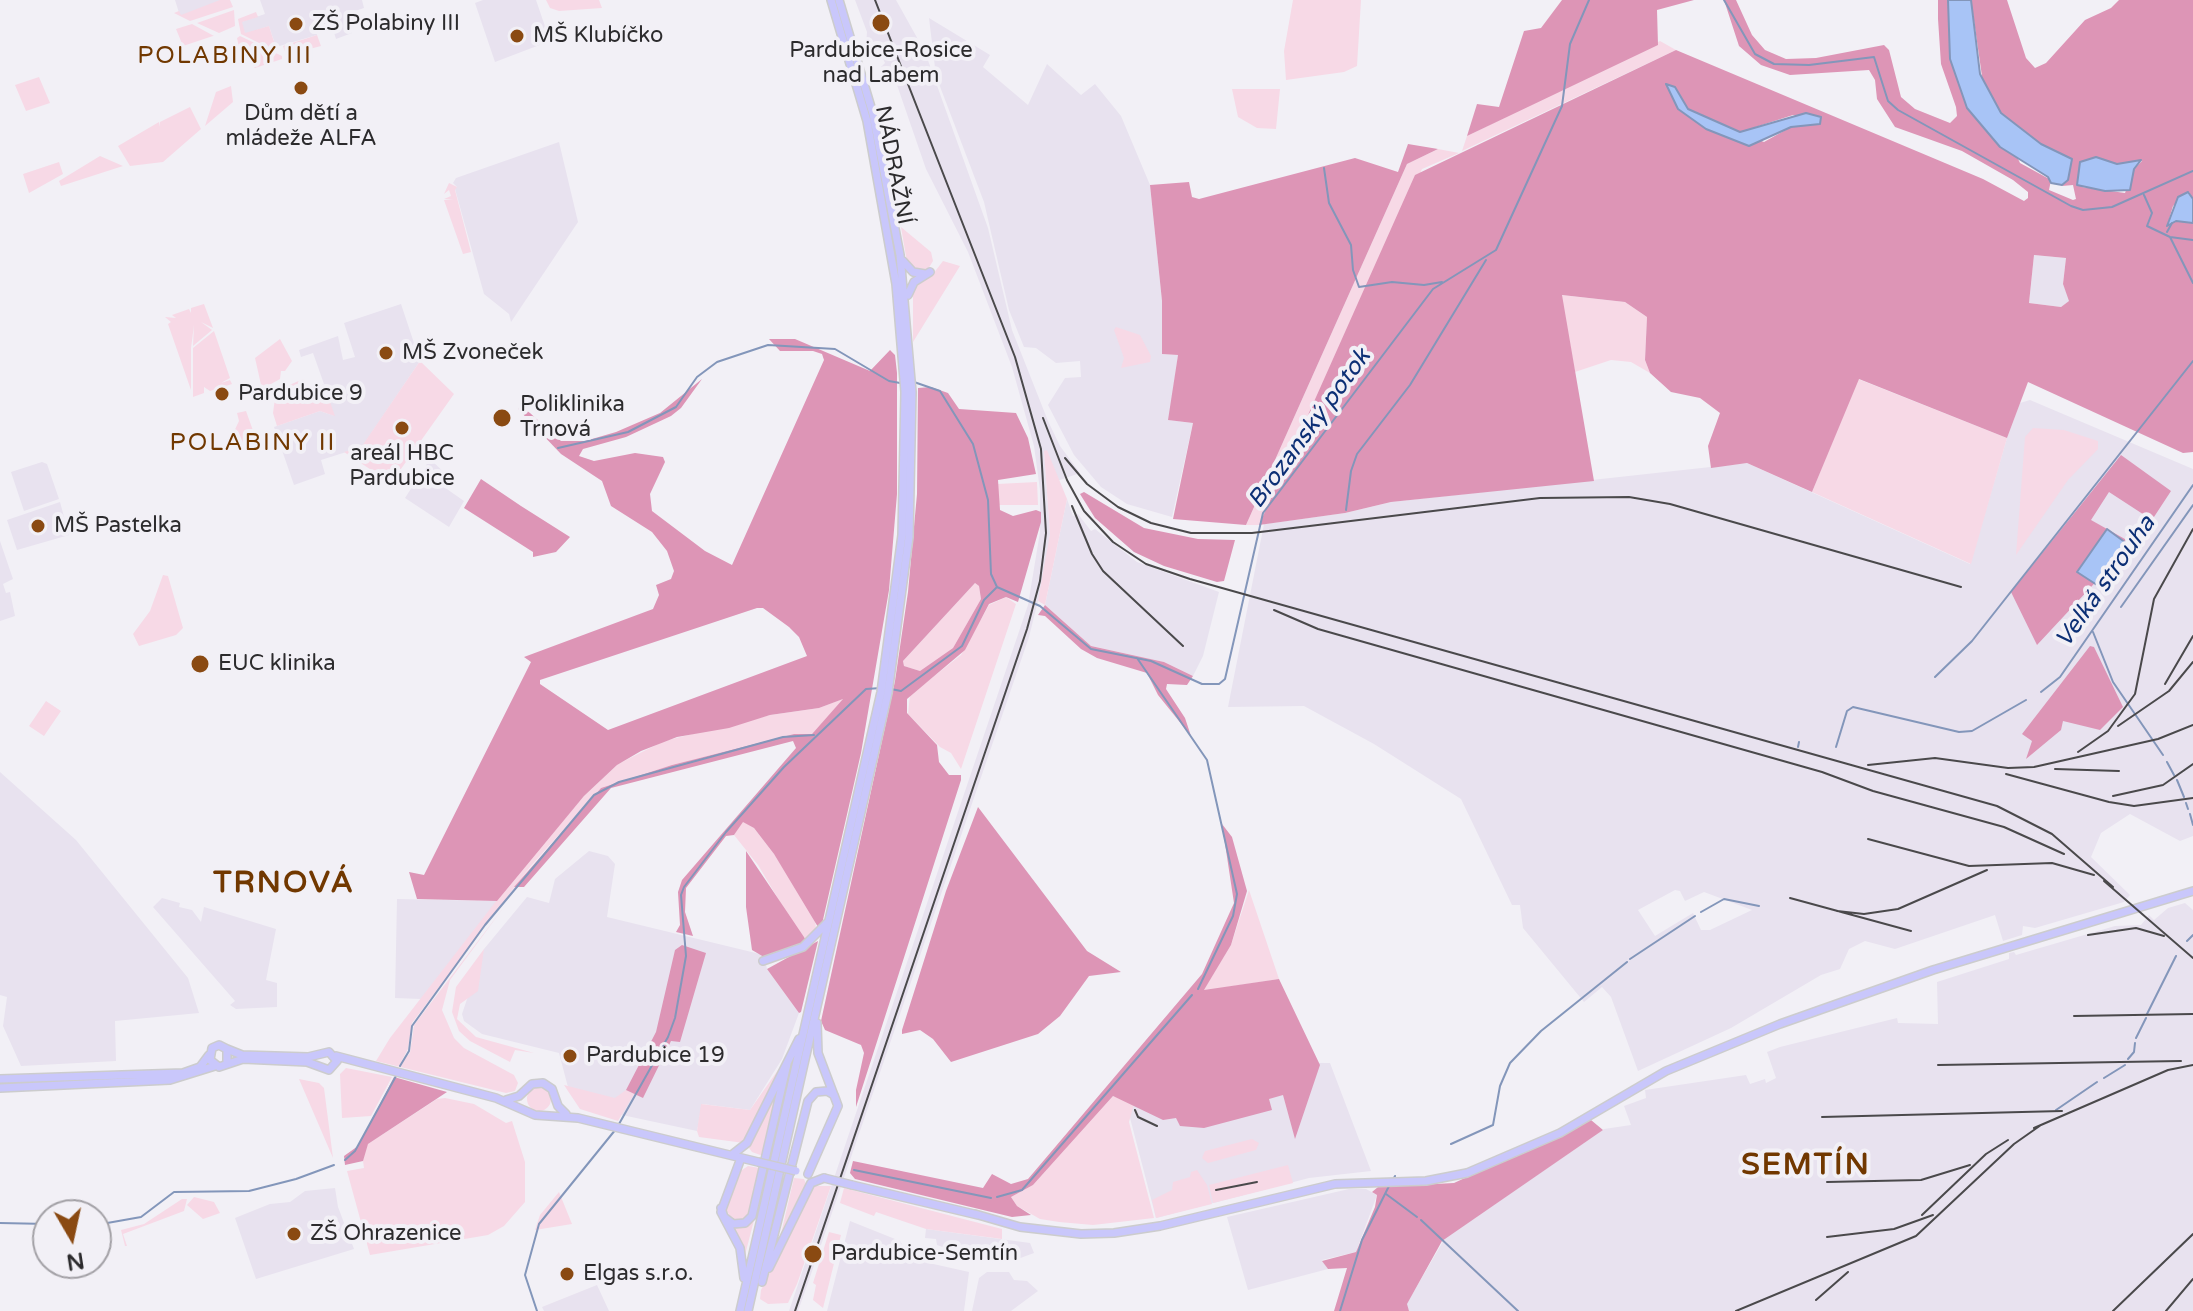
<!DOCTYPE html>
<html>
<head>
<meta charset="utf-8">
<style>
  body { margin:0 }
  #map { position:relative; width:2193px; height:1311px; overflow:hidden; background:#f2f0f6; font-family:"Varela Round",sans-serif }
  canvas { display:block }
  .north { position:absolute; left:32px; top:1199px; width:80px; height:80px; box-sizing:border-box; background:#f2f0f6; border:2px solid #a3a1a6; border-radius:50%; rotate:171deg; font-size:22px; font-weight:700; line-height:32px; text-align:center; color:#2c2b2d }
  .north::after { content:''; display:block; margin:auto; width:28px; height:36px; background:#8a4a12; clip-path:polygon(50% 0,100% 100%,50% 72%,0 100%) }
</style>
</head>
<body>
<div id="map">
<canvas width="2193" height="1311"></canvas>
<div class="north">N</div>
</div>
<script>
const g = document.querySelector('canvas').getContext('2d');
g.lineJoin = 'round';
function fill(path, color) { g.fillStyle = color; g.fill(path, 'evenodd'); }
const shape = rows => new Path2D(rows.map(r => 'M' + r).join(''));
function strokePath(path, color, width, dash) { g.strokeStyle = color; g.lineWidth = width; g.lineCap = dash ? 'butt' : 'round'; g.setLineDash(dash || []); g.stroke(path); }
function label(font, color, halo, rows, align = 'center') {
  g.font = font + ' "Varela Round",sans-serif'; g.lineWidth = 8; g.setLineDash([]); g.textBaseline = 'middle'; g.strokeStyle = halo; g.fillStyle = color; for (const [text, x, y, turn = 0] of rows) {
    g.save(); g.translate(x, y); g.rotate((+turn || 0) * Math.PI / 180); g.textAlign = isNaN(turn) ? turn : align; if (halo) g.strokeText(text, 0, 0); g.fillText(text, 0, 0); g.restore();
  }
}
fill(shape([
  [175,0,220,0,221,2,180,16],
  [260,0,362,0,364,8,346,14,352,33,336,39,332,26,316,31,317,35,276,47,269,26,245,34,241,22,265,14],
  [483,0,536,0,550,41,495,62,475,3],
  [855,0,896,0,925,52,988,228,1012,330,1048,421,1060,446,1080,473,1057,481,1047,451,1044,451,1050,534,1046,569,1029,637,809,1280,798,1311,789,1311,1028,605,1040,532,1040,490,1034,446,1012,367,968,252,926,169,897,85,889,85,881,67,885,63,880,52,872,54,866,47,867,32],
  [929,18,990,55,983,67,1028,105,1047,64,1081,95,1095,84,1121,116,1150,185,1162,301,1162,354,1178,355,1169,420,1193,423,1172,517,1127,504,1101,487,1074,455,1048,405,1065,378,1081,377,1080,361,1056,363,1036,348,1024,347,1009,310,984,202,936,76],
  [559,142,578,222,511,322,509,314,484,294,455,189,457,187,453,183,456,178],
  [2034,255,2066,258,2063,284,2070,301,2061,307,2029,303],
  [401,304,420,361,362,447,321,460,325,474,294,485,274,427,320,411,334,416,304,404,300,393,324,384,313,353,301,357,299,350,338,336,343,360,355,357,344,323],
  [2030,400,2193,469,2193,836,2180,841,2130,814,2101,833,2091,857,2130,895,2124,902,2035,928,2023,926,2022,935,2003,941,1995,915,1895,949,1865,941,1849,949,1840,969,1821,975,1731,1028,1638,1071,1611,997,1602,987,1584,1002,1523,928,1520,905,1512,905,1461,799,1374,744,1304,706,1228,707,1264,524,1345,513,1391,502,1747,463,1970,564,2007,438,2020,403],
  [1675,890,1680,891,1685,901,1704,892,1752,910,1710,930,1701,930,1693,913,1655,936,1638,910],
  [430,459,450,478,444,487,464,501,449,527,405,498],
  [42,462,47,464,59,499,24,511,11,472],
  [1067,499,1073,516,1078,514,1091,531,1095,529,1137,562,1219,592,1203,656,1193,676,1164,662,1091,646,1045,605],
  [60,502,69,535,17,550,7,520],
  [0,541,13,579,3,584,6,593,10,592,15,616,0,621],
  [0,772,76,840,188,978,199,1013,115,1021,116,1061,21,1066,3,1026,7,997,0,995],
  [589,851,608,856,615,864,607,917,764,955,767,969,799,1013,782,1059,750,1110,702,1104,697,1131,580,1106,569,1091,559,1053,482,1034,464,1021,462,1014,484,949,527,897,549,903,555,879],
  [162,898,180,903,179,907,192,910,201,922,204,907,276,929,266,980,277,983,277,1007,236,1009,230,1005,235,1001,153,907],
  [397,899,497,901,421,999,395,998],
  [2185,903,2193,910,2193,1311,1409,1311,1406,1305,1445,1238,1604,1129,1631,1125,1624,1106,1646,1098,1645,1090,1746,1075,1750,1084,1765,1079,1766,1083,1776,1078,1767,1052,1780,1047,1897,1018,1898,1023,1938,1024,1937,982,2009,959,2009,953,2014,952,2016,955,2115,926,2141,925,2149,915,2154,920,2168,908],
  [1137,1062,1330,1063,1371,1171,1309,1178,1156,1218,1129,1114],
  [335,1188,338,1207,354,1249,256,1279,235,1218,270,1204,290,1202,305,1191],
  [1349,1189,1366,1189,1377,1195,1356,1252,1322,1260,1328,1269,1248,1290,1227,1217],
  [850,1221,900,1241,911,1259,969,1272,964,1311,827,1311],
  [926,1229,1030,1243,1034,1253,1015,1260,951,1250,937,1245,936,1239,925,1238],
  [987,1272,1009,1272,1014,1280,1027,1281,1038,1291,1011,1311,972,1311,979,1278],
  [597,1285,609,1311,544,1311,542,1307]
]), '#e8e2ef');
fill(shape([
  [220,0,230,0,233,7,190,21,174,13,179,11,181,15],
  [546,0,599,0,602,8,559,11,550,8],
  [1293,0,1361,0,1357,66,1344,72,1286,80,1284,51],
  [234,10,235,26,219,33,197,23],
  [256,12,258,17,242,22,245,33,269,26,276,48,271,49,241,34,238,19],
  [192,24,214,36,213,36,183,46,176,29],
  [317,35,321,46,286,55,283,46],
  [240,36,282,56,282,59,255,68,240,52,237,38],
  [1660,41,1676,50,1462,151,1467,136],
  [39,77,50,103,26,111,15,85],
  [231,86,233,102,205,126,216,92],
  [1232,89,1280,89,1276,129,1257,128,1238,117],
  [190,107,201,129,163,162,130,166,118,146,159,122,160,127,160,122],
  [1438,149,1459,153,1422,169,1259,525,1246,525,1403,173,1407,164],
  [100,156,123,166,61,186,59,181],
  [59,162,63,174,29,193,23,174],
  [449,183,457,187,455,190,471,252,463,254,444,200,453,199,444,199,451,196,449,190,444,194],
  [901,227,931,252,933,261,928,269,915,271,907,262],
  [943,261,960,266,913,342,913,285,933,274],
  [1561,295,1625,302,1647,317,1645,360,1650,373,1631,362,1611,360,1575,372],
  [204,304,213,328,201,322,212,330,193,346,194,325,191,348,191,390,168,324,171,322,165,317,176,318,172,315,189,309,191,313,191,308],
  [1116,327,1140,335,1151,356,1150,362,1121,368,1124,358,1114,330],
  [214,331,230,378,221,383,230,380,232,384,210,391,204,387,204,393,193,397,193,348],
  [280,339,292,361,285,371,281,371,280,379,262,389,255,358],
  [420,361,454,394,391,483,344,452,362,446],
  [303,379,309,390,301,393,304,404,328,396,335,416,320,411,277,426,273,413,276,391],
  [1858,379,2007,438,1971,564,1812,492],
  [246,411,256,439,231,447,229,442,239,421,237,413],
  [2033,428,2064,430,2098,441,2098,449,2068,480,2016,555,2025,437],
  [1047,450,1067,499,1045,605,1038,601,1050,534,1044,451],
  [1037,482,1038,505,999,505,997,484],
  [163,575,168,576,183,628,176,635,139,646,133,634,150,611],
  [975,583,979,586,981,599,953,648,920,671,904,666,903,661],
  [1006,597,1016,604,961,769,951,753,940,747,908,714,910,695,961,655,989,605],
  [845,698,812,734,794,734,672,765,601,788,530,867,412,1023,408,1049,401,1062,410,1053,414,1025,504,907,450,980,442,1010,454,1038,464,1048,514,1075,518,1083,515,1091,506,1093,376,1061,390,1038,521,869,584,796,618,764,664,741,770,715,819,708],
  [46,701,61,711,44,736,29,726],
  [743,821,754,828,774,854,815,918,816,930,807,940,798,932,758,865,734,835],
  [1249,890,1279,979,1203,991,1231,945],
  [484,949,478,991,460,1004,457,1019,476,1037,534,1053,515,1050,510,1062,470,1041,459,1031,452,1012,456,987],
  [780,1067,744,1143,699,1137,697,1131,701,1104,750,1110],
  [346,1068,392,1077,371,1116,342,1118,340,1074],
  [299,1079,319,1083,324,1088,333,1158],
  [780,1081,763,1156,752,1152,749,1148],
  [564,1085,615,1098,626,1090,634,1094,618,1121,580,1109],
  '527 1099a12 12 0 1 1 24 0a12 12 0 1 1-24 0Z',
  [1113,1096,1134,1104,1129,1122,1154,1218,1093,1225,1059,1222,1040,1219,1017,1206,1011,1197,1033,1185],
  [445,1098,474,1104,506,1123,512,1121,525,1162,525,1202,504,1226,488,1235,370,1255,347,1171,364,1168,362,1154,368,1144,437,1099],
  [1252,1139,1259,1143,1256,1150,1208,1163,1202,1158,1205,1151],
  [1288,1165,1293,1183,1213,1203,1209,1185],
  [748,1166,760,1168,750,1213,743,1221,733,1221,725,1208,739,1172],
  [765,1170,767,1170,745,1255,731,1225,746,1225],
  [1197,1170,1207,1185,1212,1204,1156,1218,1152,1200,1172,1190,1173,1182,1190,1177,1191,1172],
  [794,1178,804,1179,806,1184,780,1238],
  [814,1186,831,1186,797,1284,788,1303,768,1304,760,1299,761,1290],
  [844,1188,1002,1229,1002,1239,926,1229,876,1212,874,1216,840,1203],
  [559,1192,572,1224,535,1230,540,1215],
  [194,1197,214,1202,220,1213,203,1219,187,1205],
  [182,1199,187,1199,184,1211,123,1234,127,1246,125,1246,121,1230,144,1224],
  [829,1232,841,1235,823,1308,813,1300,816,1285,813,1283]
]), '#f7d9e6');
fill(shape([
  [1562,0,1694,0,1657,10,1658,45,1467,136,1477,104,1499,107,1524,31,1541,28],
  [1724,0,1736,0,1752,35,1765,50,1786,59,1816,58,1884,45,1889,50,1901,97,1915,109,1950,123,1957,116,1956,107,1941,64,1938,19,1938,0,1948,0,1948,14,2020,163,2051,180,2049,190,2073,200,2076,199,2073,185,2062,186,2068,180,2072,159,2041,144,2001,113,1983,83,1971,0,2007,0,2026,58,2035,68,2046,63,2085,20,2111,8,2119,0,2193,0,2193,199,2189,192,2173,206,2167,226,2176,221,2193,223,2193,452,2183,453,2028,382,2007,438,1859,379,1812,492,1747,463,1711,468,1708,446,1720,413,1700,398,1671,392,1650,373,1645,360,1647,317,1625,302,1562,295,1594,481,1391,502,1345,513,1259,525,1415,175,1676,50,1983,179,2024,201,2028,198,2028,192,2013,180,1962,151,1895,127,1877,99,1875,80,1869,70,1790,75,1761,65,1739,46],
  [1675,87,1687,109,1740,132,1793,115,1819,124,1791,127,1764,142,1678,109],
  [2100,158,2117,164,2142,161,2134,169,2125,193,2082,187],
  [2034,255,2066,258,2063,284,2069,301,2061,307,2029,303],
  [1408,144,1438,149,1407,164,1403,173,1246,525,1173,519,1193,423,1168,420,1178,355,1162,354,1162,301,1150,185,1189,182,1192,197,1199,199,1355,158,1398,172],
  [769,339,795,339,870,371,890,350,895,355,897,373,897,494,889,590,861,753,822,924,818,927,774,854,754,828,743,822,734,835,726,836,686,888,685,912,693,936,676,932,680,925,678,892,682,880,796,748,793,741,611,788,524,887,514,887,601,788,672,765,794,734,812,734,843,699,819,708,770,715,729,728,677,737,641,751,617,765,584,796,497,901,417,899,409,872,424,875,531,662,524,657,653,609,659,595,656,585,671,579,674,571,667,551,652,532,611,506,602,481,561,454,518,409,520,406,530,413,561,441,585,441,616,432,660,413,702,379,681,408,671,416,626,437,583,449,579,456,594,461,635,453,663,457,665,462,650,494,652,511,705,551,732,565,824,360,822,354,813,351,780,351],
  [757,608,763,608,789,627,799,637,807,656,608,730,540,684,540,680],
  [931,387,948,393,959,409,1016,413,1028,438,1036,474,998,480,1000,510,1013,516,1036,510,1041,512,1041,522,1018,602,1006,597,989,604,965,650,907,699,907,713,937,745,939,762,949,775,961,775,961,780,856,1107,856,1090,864,1053,861,1045,825,1030,821,1021,895,681,908,592,917,494,918,388],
  [975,583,979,586,981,599,953,648,920,671,904,666,903,661],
  [2121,455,2171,491,2152,520,2109,492,2091,520,2132,543,2037,645,2011,592],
  [481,479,521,506,570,537,556,552,533,557,533,552,464,508],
  [1084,492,1144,528,1198,539,1235,540,1224,581,1217,582,1164,566,1134,552,1095,518,1080,494],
  [1045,605,1091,646,1164,662,1193,676,1187,685,1167,684,1166,689,1185,718,1191,736,1158,695,1147,673,1097,658,1081,649,1045,616,1038,615],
  [2090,646,2094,647,2123,707,2100,730,2063,721,2061,730,2026,759,2032,741,2022,734],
  [978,807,1087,951,1121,972,1089,976,1060,1016,1038,1034,951,1062,933,1039,920,1030,902,1034,902,1030,946,891],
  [1222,824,1232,837,1247,891,1231,945,1204,990,1279,979,1320,1065,1295,1139,1283,1095,1269,1099,1272,1110,1204,1128,1180,1126,1176,1118,1163,1120,1113,1096,1033,1185,1011,1197,1017,1206,1031,1215,1012,1217,855,1179,850,1173,853,1161,983,1188,992,1174,1011,1184,1028,1179,1202,974,1234,903],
  [746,851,806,940,799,945,764,957,752,950,746,907],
  [818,941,801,1012,799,1013,767,969],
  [682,945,706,953,680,1042,671,1041,643,1098,626,1090,656,1032,675,950],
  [394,1077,447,1092,368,1144,363,1161,345,1165,344,1156,358,1146],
  [1591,1120,1603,1130,1442,1241,1407,1304,1409,1311,1334,1311,1347,1268,1328,1269,1322,1261,1356,1252,1375,1207,1377,1195,1372,1192,1378,1187,1454,1183]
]), '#dd95b6');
const water = shape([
  [1948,0,1971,0,1980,74,2001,113,2041,144,2072,159,2068,180,2062,185,2051,183,2048,177,2000,147,1967,108,1950,59,1948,0],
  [1666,84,1675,87,1688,109,1740,132,1806,113,1821,117,1820,124,1791,127,1749,146,1706,129,1678,109,1666,84],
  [2096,157,2117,164,2141,160,2134,169,2130,190,2105,191,2077,185,2080,162,2096,157],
  [2188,192,2193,199,2193,223,2176,221,2167,226,2178,197,2188,192],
  [2107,529,2126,543,2097,585,2077,572,2107,529]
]);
fill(water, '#a8c4f6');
strokePath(water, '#8396ba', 2);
strokePath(shape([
  [1724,0,1755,54,1774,64,1809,65,1874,57,1888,101,1898,110,2071,206,2083,210,2112,207,2193,171],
  [1324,168,1329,203,1351,245,1353,270,1359,287,1392,282,1424,285,1442,282],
  [2144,195,2152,213,2147,226,2170,237,2193,240],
  [2167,232,2172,223],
  [2170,237,2193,283],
  [914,382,940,391,973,444,988,500,991,574,997,587],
  [558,448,628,432,676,407,697,377,717,362,768,345,835,349,889,381,900,383],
  [1346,510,1351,471,1357,454,1410,385,1486,260],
  [2121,607,2193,505],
  [2093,632,2113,682,2163,755],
  [1137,658,1207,760,1237,894,1233,916,1198,989],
  [1935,677,1972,641,2193,361],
  [891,689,901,691,962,646,984,600,997,587,1040,606,1091,649,1151,661,1202,684,1219,684,1225,679,1263,513,1433,289,1496,250,1562,106,1570,44,1589,0],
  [2041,692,2060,677,2193,485],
  [1798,747,1799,742],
  [1836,747,1847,711,1853,707,1959,732,1972,731,2026,700],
  [2167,762,2174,775],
  [2177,780,2184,797],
  [2186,803,2188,809],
  [2190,814,2193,825],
  [1701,912,1724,899,1759,906],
  [2187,941,2193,935],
  [1630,959,1695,916],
  [2147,1014,2176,956],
  [2136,1038,2146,1018],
  [2128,1059,2134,1052,2135,1043],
  [400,1066,409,1051,412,1026,485,925,594,795,619,782,783,737,814,735],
  [2104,1078,2125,1065],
  [2056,1110,2097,1082],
  [619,1124,668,1037,675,1018,686,956,681,895,684,887,726,832,784,767,866,689,881,688],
  [1451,1144,1493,1125,1500,1086,1510,1063,1541,1031,1627,962],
  [345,1160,355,1151,396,1076],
  [854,1170,991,1198],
  [1394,1178,1395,1176],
  [1386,1194,1417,1217],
  [997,1197,1022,1190,1192,995],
  [1421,1220,1518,1311],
  [0,1223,48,1224],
  [96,1225,141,1217,174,1192,249,1191,296,1179,334,1165],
  [537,1311,525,1275,539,1224,616,1129],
  [1340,1311,1362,1240,1389,1186]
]), '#8396ba', 2);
const primary = shape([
  [903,261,913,272,925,274],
  [908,295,914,282,930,272],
  [763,961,803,947,828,922],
  [227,1049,242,1055,308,1057,329,1052,337,1061,329,1070,307,1062,243,1059,219,1067,210,1060,212,1048,219,1045,227,1049,227,1063],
  [336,1056,496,1098,535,1115,578,1118,758,1162],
  [0,1079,183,1073,200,1067,209,1055],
  [0,1088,170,1080,215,1066],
  [506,1100,519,1096,532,1084,543,1083,552,1089,558,1106,566,1114],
  [733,1154,747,1143,799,1039],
  [741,1158,721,1212,740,1248,744,1278],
  [808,1174,838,1106,818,1053,817,1023],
  [852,1185,978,1215],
  [721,1208,724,1217,733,1224,745,1223,752,1216,787,1064],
  [975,1214,1020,1227,1081,1234,1114,1233,1160,1226,1335,1184,1426,1181,1467,1173,1560,1133,1666,1071,1780,1024,1933,970,2193,891],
  [769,1268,811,1183,824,1178],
  [762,1282,808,1101,816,1092,827,1091,834,1095,838,1106],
  [740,1311,881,692,902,535,905,392,896,284,867,121,831,0],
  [748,1311,888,693,909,537,912,392,900,255,873,114,839,0]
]);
strokePath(primary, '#cccccd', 10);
strokePath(primary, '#c9c7fb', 7);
strokePath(shape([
  [1043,418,1067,480,1084,511,1113,542,1146,564,1190,579,1997,806,2052,834,2113,887],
  [1065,458,1087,484,1118,507,1151,523,1191,533,1252,533,1540,498,1629,497,1670,504,1961,587],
  [1072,506,1092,554,1103,571,1183,646],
  [1274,610,1318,629,1822,772,1873,791,2004,827,2064,854],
  [2165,684,2193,636],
  [2118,726,2169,691,2193,662],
  [2078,752,2108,731,2135,694,2154,599,2193,529],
  [1868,765,1935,758,2008,768,2034,767,2158,739,2193,725],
  [2055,769,2119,771],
  [2006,774,2109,802,2134,806,2193,798],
  [2113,796,2163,785,2193,764],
  [1868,839,1969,866,2052,863,2094,875],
  [2104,881,2193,958],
  [1790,898,1911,931],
  [1837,911,1864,914,1898,909,1987,870],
  [2088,935,2136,928,2164,936],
  [2074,1016,2193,1014],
  [1938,1065,2181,1061],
  [1135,1110,1138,1117,1157,1126],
  [1822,1117,2062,1111],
  [2034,1128,2168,1070,2193,1065],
  [1827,1182,1921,1180,1970,1165],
  [1216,1190,1257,1182],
  [1922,1215,1986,1154,2008,1140],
  [1827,1237,1894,1229,1933,1215],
  [1816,1300,1848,1272],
  [795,1311,1027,629,1040,581,1046,533,1041,449,1015,357,875,0],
  [1736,1311,1916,1236,2014,1144,2041,1125],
  [2113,1311,2193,1234],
  [2166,1311,2193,1279]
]), '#4a494b', 2);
const primaryBridge = shape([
  [758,1162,796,1171],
  [824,1178,852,1185]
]);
strokePath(primaryBridge, '#cccccd', 10, []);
strokePath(primaryBridge, '#c9c7fb', 7);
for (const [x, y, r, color] of [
  [881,23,10,"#8a4a12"],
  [296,24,8,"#8a4a12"],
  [517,36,8,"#8a4a12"],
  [301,88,8,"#8a4a12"],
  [386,353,8,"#8a4a12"],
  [222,394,8,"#8a4a12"],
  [502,418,10,"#8a4a12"],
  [402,428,8,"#8a4a12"],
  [38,526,8,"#8a4a12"],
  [200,664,10,"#8a4a12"],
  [570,1056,8,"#8a4a12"],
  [294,1234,8,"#8a4a12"],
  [813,1254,10,"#8a4a12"],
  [567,1274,8,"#8a4a12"]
]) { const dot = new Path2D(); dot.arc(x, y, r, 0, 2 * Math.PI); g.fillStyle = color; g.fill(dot); strokePath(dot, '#f2f0f6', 3); }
label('22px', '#2c2b2d', '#f2f0f6', [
  ["ZŠ Polabiny III",312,24],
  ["MŠ Klubíčko",533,36],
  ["Pardubice-Rosice",881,51,"center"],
  ["nad Labem",881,76,"center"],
  ["Dům dětí a",301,114,"center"],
  ["mládeže ALFA",301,139,"center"],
  ["MŠ Zvoneček",402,353],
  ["Pardubice 9",238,394],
  ["Poliklinika",520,405],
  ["Trnová",520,430],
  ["areál HBC",402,454,"center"],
  ["Pardubice",402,479,"center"],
  ["MŠ Pastelka",54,526],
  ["EUC klinika",218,664],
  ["Pardubice 19",586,1056],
  ["ZŠ Ohrazenice",310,1234],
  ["Pardubice-Semtín",831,1254],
  ["Elgas s.r.o.",583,1274]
], 'left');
label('22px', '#2c2b2d', '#f2f0f6', [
  ["NÁDRAŽNÍ",893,165,79]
]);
g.letterSpacing = '2px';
label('24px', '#713800', '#f2f0f6', [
  ["POLABINY III",225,57],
  ["POLABINY II",253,444]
]);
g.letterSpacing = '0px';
label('italic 24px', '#0c2f75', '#f2f0f6', [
  ["Brozanský potok",1310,429,-54],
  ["Velká strouha",2106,582,-55]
]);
g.letterSpacing = '2px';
label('bold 30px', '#713800', '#f2f0f6', [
  ["TRNOVÁ",284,884],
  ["SEMTÍN",1806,1166]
]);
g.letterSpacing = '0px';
</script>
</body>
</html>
